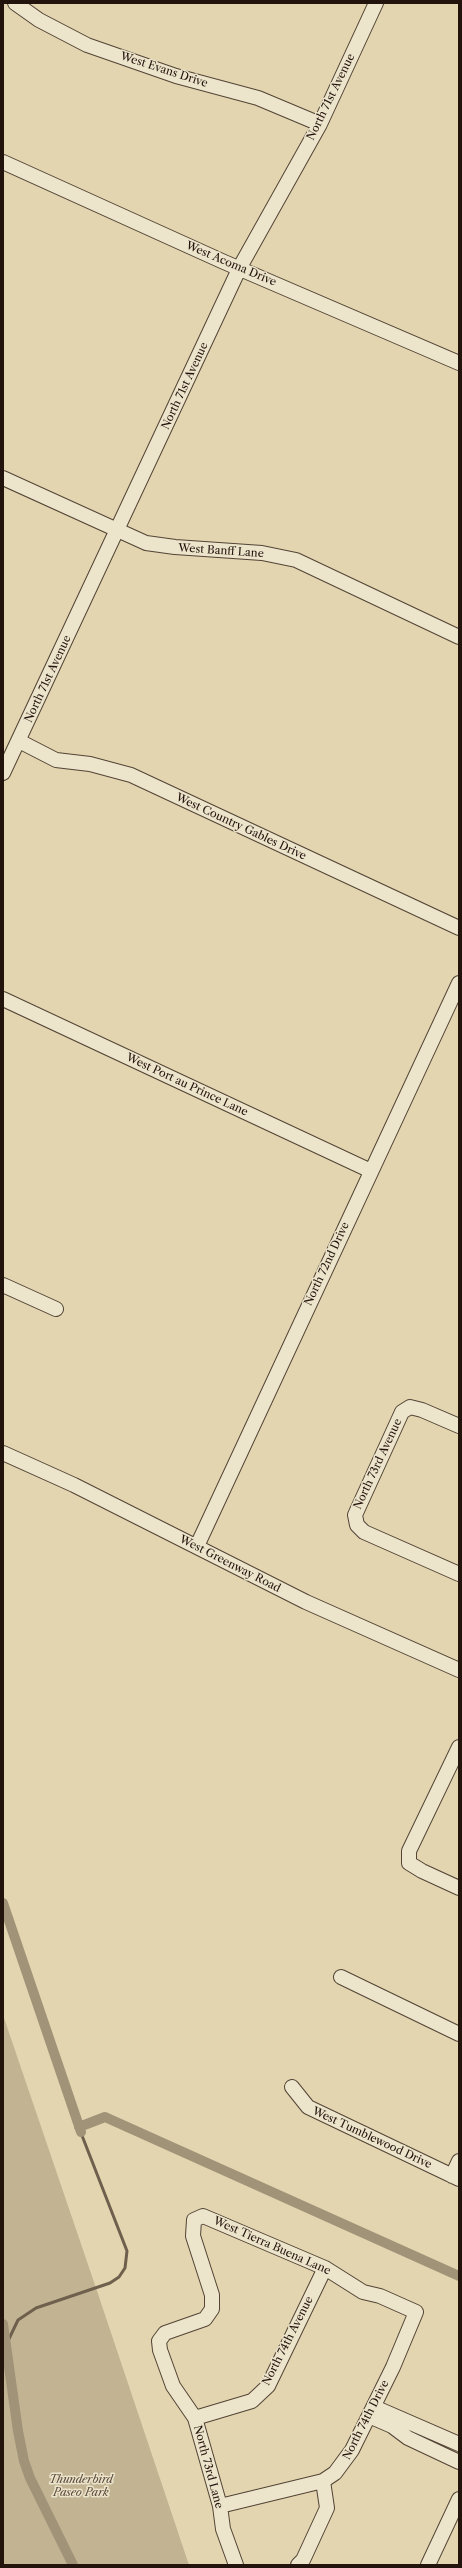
<!DOCTYPE html>
<html>
<head>
<meta charset="utf-8">
<style>
  body { margin:0 }
  #map { position:relative; width:462px; height:2568px; overflow:hidden; background:#e2d5af; font-family:"Libre Caslon Text",serif }
  canvas { display:block }
  .frame { position:absolute; inset:0; border:4px solid #23130d; pointer-events:none }
</style>
</head>
<body>
<div id="map">
<canvas width="462" height="2568"></canvas>
<div class="frame"></div>
</div>
<script>
const g = document.querySelector('canvas').getContext('2d');
g.lineJoin = 'round';
function fill(path, color) { g.fillStyle = color; g.fill(path, 'evenodd'); }
const shape = rows => new Path2D(rows.map(r => 'M' + r).join(''));
function strokePath(path, color, width, dash) { g.strokeStyle = color; g.lineWidth = width; g.lineCap = dash ? 'butt' : 'round'; g.setLineDash(dash || []); g.stroke(path); }
function label(font, color, halo, rows, align = 'center') {
  g.font = font + ' "Libre Caslon Text",serif'; g.lineWidth = 3; g.setLineDash([]); g.textBaseline = 'middle'; g.strokeStyle = halo; g.fillStyle = color; for (const [text, x, y, turn = 0] of rows) {
    g.save(); g.translate(x, y); g.rotate((+turn || 0) * Math.PI / 180); g.textAlign = isNaN(turn) ? turn : align; if (halo) g.strokeText(text, 0, 0); g.fillText(text, 0, 0); g.restore();
  }
}
fill(shape([
  [3,2015,95,2285,189,2565,3,2565]
]), '#c2b493');
strokePath(shape([
  [7,2343,18,2320,36,2308,110,2283,119,2277,125,2268,127,2251,81,2133]
]), '#6f604d', 3);
strokePath(shape([
  [3,1903,81,2132],
  [79,2127,105,2117,459,2276],
  [3,2324,18,2431,24,2461,30,2478,73,2565]
]), '#a19378', 10);
const minor = shape([
  [15,3,39,20,87,45,176,76,258,98,320,124],
  [3,162,224,262,459,363],
  [3,478,146,543,175,547,262,553,296,560,459,637],
  [19,741,56,760,90,764,131,775,459,928],
  [3,773,240,267,320,124,376,3],
  [3,999,371,1171],
  [3,1285,56,1309],
  [459,1426,422,1410,410,1407,402,1412,355,1515,357,1525,364,1532,459,1574],
  [3,1453,74,1485,306,1602,459,1670],
  [197,1546,459,983],
  [459,1747,409,1851,409,1863,422,1871,459,1888],
  [341,1977,459,2034],
  [292,2087,308,2107,459,2179],
  [452,2176,459,2161],
  [374,2407,459,2444],
  [369,2416,392,2426,408,2438,459,2462],
  [195,2418,252,2401,268,2386,325,2268],
  [220,2506,323,2481,335,2473,352,2450,393,2367,416,2312,380,2296,363,2292,325,2268,203,2216,194,2220,193,2236,212,2295,212,2309,205,2319,165,2333,159,2341,160,2350,173,2386,195,2418,220,2506,223,2529,236,2565],
  [298,2565,303,2560,327,2508,323,2481],
  [428,2565,459,2499]
]);
strokePath(minor, '#534436', 16);
strokePath(minor, '#ece4cb', 14);
label('11px', '#23130d', '#ece4cb', [
  ["West Evans Drive",164,70,18],
  ["North 71st Avenue",331,97,-64],
  ["West Acoma Drive",231,264,23],
  ["North 71st Avenue",185,386,-65],
  ["West Banff Lane",221,551,4],
  ["North 71st Avenue",48,679,-65],
  ["West Country Gables Drive",241,827,25],
  ["West Port au Prince Lane",187,1085,25],
  ["North 72nd Drive",327,1264,-65],
  ["North 73rd Avenue",378,1464,-65],
  ["West Greenway Road",230,1564,27],
  ["West Tumblewood Drive",372,2138,25],
  ["West Tierra Buena Lane",272,2246,24],
  ["North 74th Avenue",288,2341,-63],
  ["North 74th Drive",366,2420,-63],
  ["North 73rd Lane",208,2467,75]
]);
label('italic 11px', '#5b4b3c', '#ece4cb', [
  ["Thunderbird",81,2480],
  ["Paseo Park",81,2493]
]);
</script>
</body>
</html>
